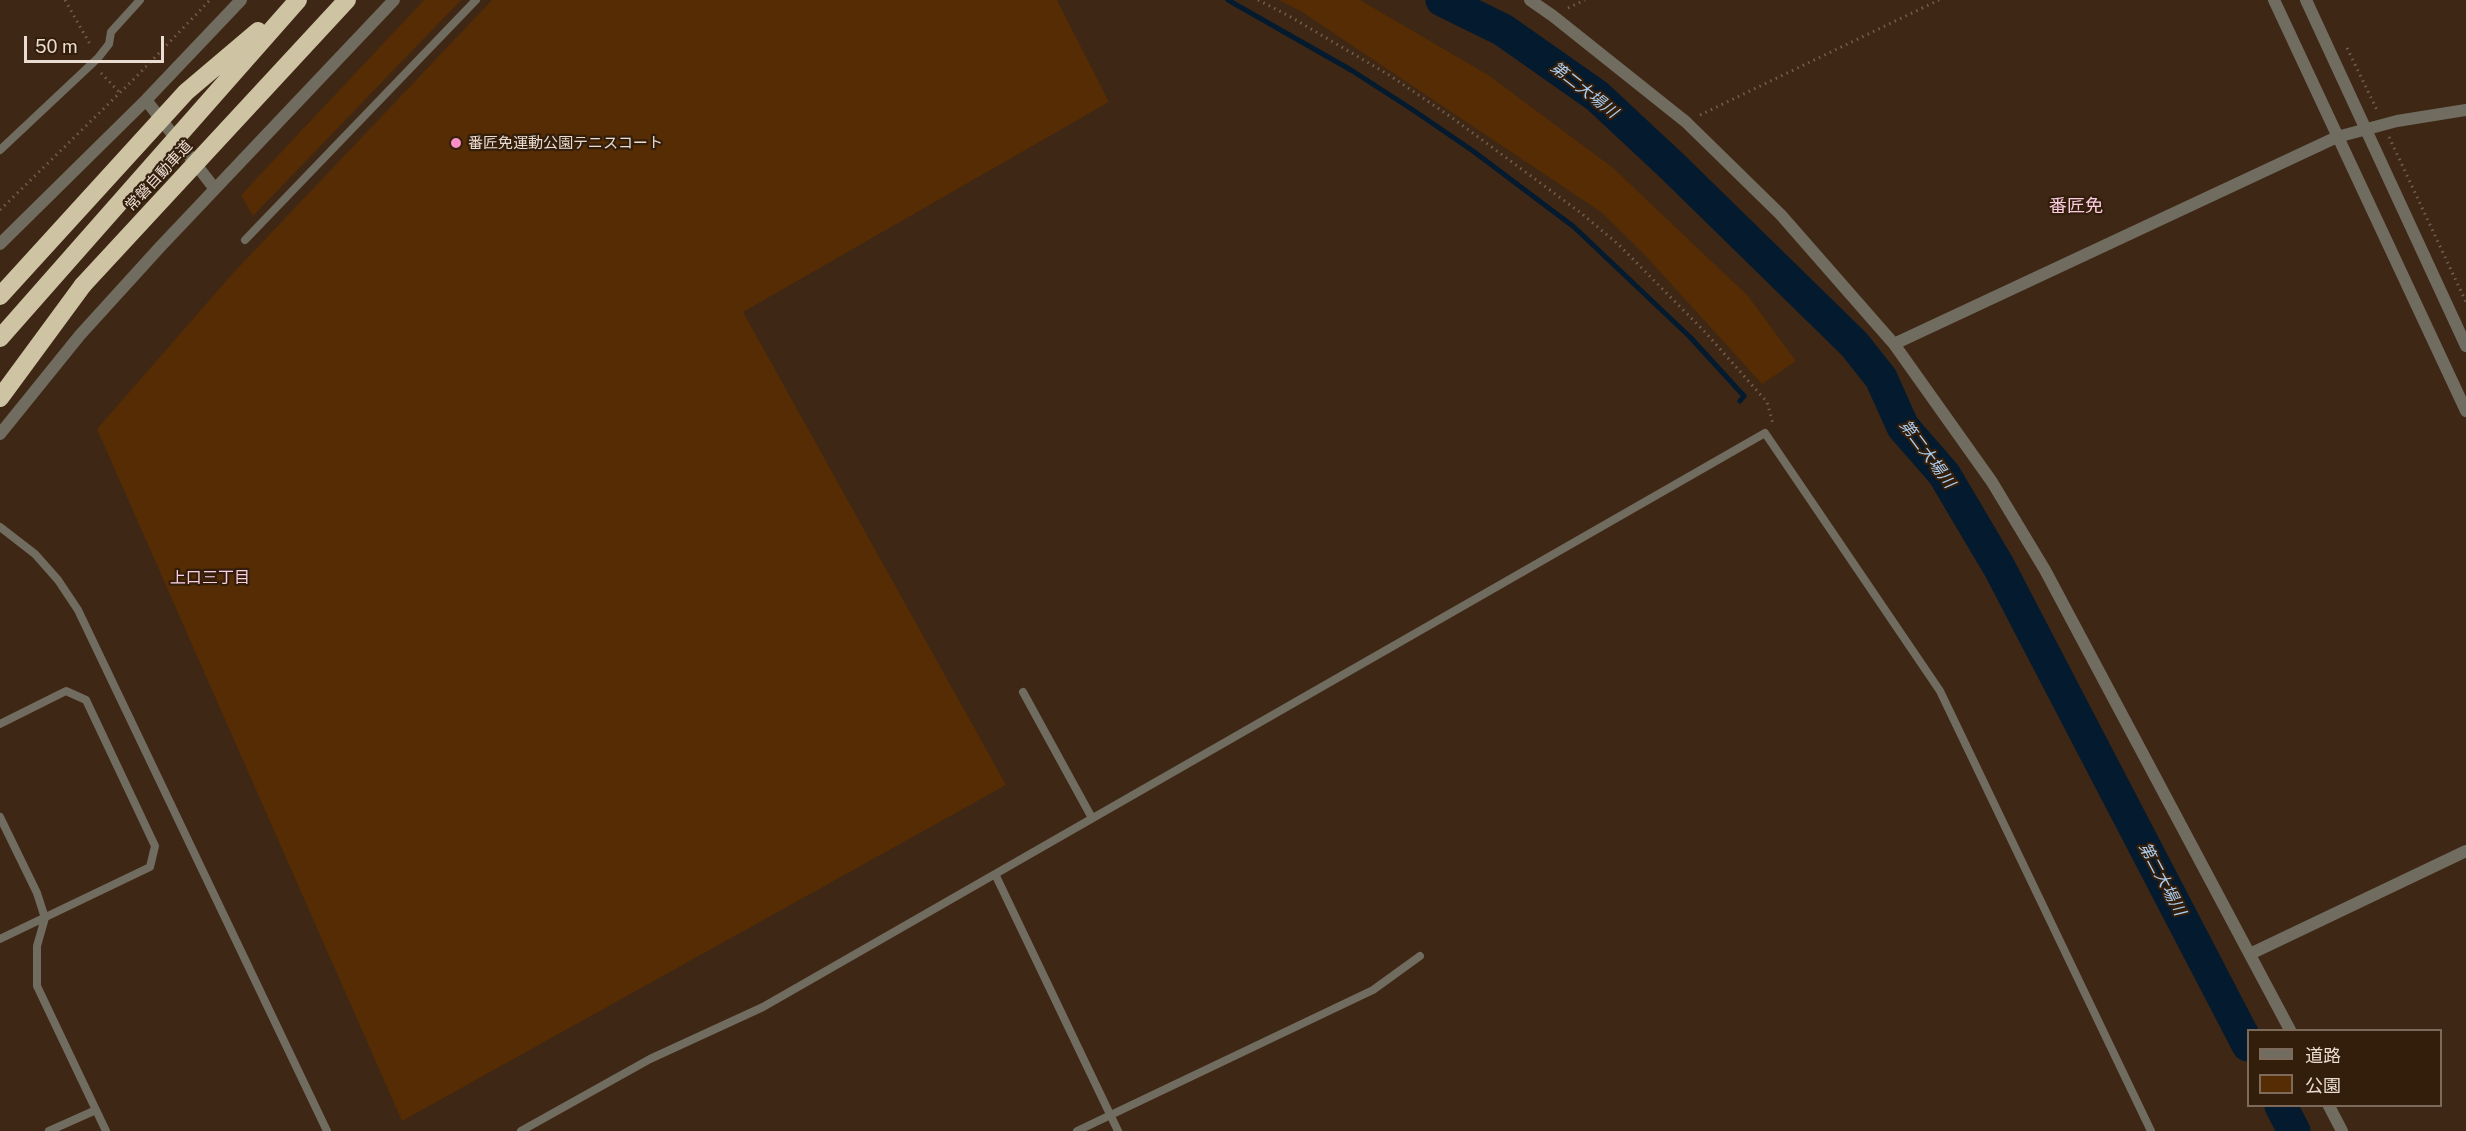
<!DOCTYPE html>
<html>
<head>
<meta charset="utf-8">
<style>
  body { margin:0 }
  #map { position:relative; width:2466px; height:1131px; overflow:hidden; background:#3e2715; font-family:"Public Sans","Noto Sans JP",sans-serif }
  canvas { display:block }
  .legend { position:absolute; left:2247px; top:1029px; width:195px; height:78px; box-sizing:border-box; background:#331e0b; border:2px solid #7d6a5a; margin:0; padding:8px 10px; list-style:none; font-size:18px; color:#ebdcd1 }
  .legend li { display:flex; align-items:center; gap:12px; height:30px }
  .legend b { width:30px; border:2px solid #7d6a5a }
  .scale { position:absolute; left:24px; top:36px; width:140px; height:27px; box-sizing:border-box; border:3px solid #ebdcd1; border-top:0; padding-left:8px; font-size:18px; line-height:21px; white-space:nowrap; color:#ebdcd1; -webkit-text-stroke:4px #331e0b; paint-order:stroke }
</style>
</head>
<body>
<div id="map">
<canvas width="2466" height="1131"></canvas>
<ul class="legend">
<li><b style="height:8px;background:#706c5f"></b>道路</li>
<li><b style="height:16px;background:#552c03"></b>公園</li>
</ul>
<div class="scale">50 m</div>
</div>
<script>
const g = document.querySelector('canvas').getContext('2d');
g.lineJoin = 'round';
function fill(path, color) { g.fillStyle = color; g.fill(path, 'evenodd'); }
const shape = rows => new Path2D(rows.map(r => 'M' + r).join(''));
function strokePath(path, color, width, dash) { g.strokeStyle = color; g.lineWidth = width; g.lineCap = dash ? 'butt' : 'round'; g.setLineDash(dash || []); g.stroke(path); }
function label(font, color, halo, rows, align = 'center') {
  g.font = font + ' "Public Sans","Noto Sans JP",sans-serif'; g.lineWidth = 4.5; g.setLineDash([]); g.textBaseline = 'middle'; g.strokeStyle = halo; g.fillStyle = color; for (const [text, x, y, turn = 0] of rows) {
    g.save(); g.translate(x, y); g.rotate((+turn || 0) * Math.PI / 180); g.textAlign = isNaN(turn) ? turn : align; if (halo) g.strokeText(text, 0, 0); g.fillText(text, 0, 0); g.restore();
  }
}
fill(shape([
  [424,0,461,0,253,216,241,195],
  [492,0,1057,0,1109,102,743,312,1006,785,402,1121,97,429,234,272],
  [1279,0,1360,0,1488,75,1612,167,1748,296,1796,361,1762,384,1643,253,1601,212,1299,10]
]), '#552c03');
strokePath(shape([
  [1228,0,1351,70,1413,110,1473,151,1574,227,1690,337,1744,396,1740,401]
]), '#031a2f', 5);
strokePath(shape([
  [1442,0,1503,30,1597,96,1671,165,1854,344,1881,378,1903,427,1944,474,1999,567,2248,1045],
  [2281,1106,2294,1131]
]), '#031a2f', 33);
strokePath(shape([
  [65,0,91,46],
  [1258,0,1289,16,1389,75,1451,117,1581,213,1618,244,1705,332,1767,402,1773,424],
  [1568,8,1585,0],
  [2347,48,2378,112],
  [101,73,120,93],
  [1700,115,1939,0],
  [2389,137,2466,302],
  [0,210,136,77,210,0]
]), '#735e4e', 3, [1.5, 4.5]);
strokePath(shape([
  [0,150,98,58,109,44,111,32,140,0],
  [245,240,476,0],
  [0,527,35,554,58,580,78,610,327,1131],
  [1023,692,1092,818],
  [0,724,66,691,86,700,155,846,150,867,0,939],
  [0,817,37,893,45,918,37,946,37,986,106,1131],
  [995,874,1118,1131],
  [49,1131,96,1110],
  [521,1131,650,1059,763,1007,1765,433,1940,691,2151,1131],
  [1077,1131,1373,990,1420,956]
]), '#706c5f', 8);
strokePath(shape([
  [1530,0,1553,16,1686,122,1781,215,1894,344,1992,482,2045,570,2290,1030],
  [146,100,215,189],
  [0,244,146,100,241,0],
  [1894,344,2337,137,2397,121,2466,110],
  [0,434,80,335,160,247,394,0],
  [2250,954,2466,851],
  [2329,1106,2342,1131]
]), '#706c5f', 12);
strokePath(shape([
  [2274,0,2466,411],
  [2306,0,2466,346]
]), '#706c5f', 12);
strokePath(shape([
  [0,398,83,285]
]), '#cec3a3', 18);
strokePath(shape([
  [83,285,347,0],
  [0,296,186,92,258,31],
  [0,338,298,0]
]), '#cec3a3', 18);
for (const [x, y, r, color] of [
  [456,143,6,"#fb8fc5"]
]) { const dot = new Path2D(); dot.arc(x, y, r, 0, 2 * Math.PI); g.fillStyle = color; g.fill(dot); strokePath(dot, '#331e0b', 2); }
label('15px', '#ebdcd1', '#331e0b', [
  ["番匠免運動公園テニスコート",468,143]
], 'left');
label('15px', '#ebdcd1', '#331e0b', [
  ["常磐自動車道",159,176,-47]
]);
label('italic 16px', '#abcef1', '#331e0b', [
  ["第二大場川",1584,90,38],
  ["第二大場川",1927,454,53],
  ["第二大場川",2162,879,62]
]);
label('16px', '#fccde2', '#331e0b', [
  ["上口三丁目",210,578]
]);
label('18px', '#fccde2', '#331e0b', [
  ["番匠免",2076,206]
]);
</script>
</body>
</html>
